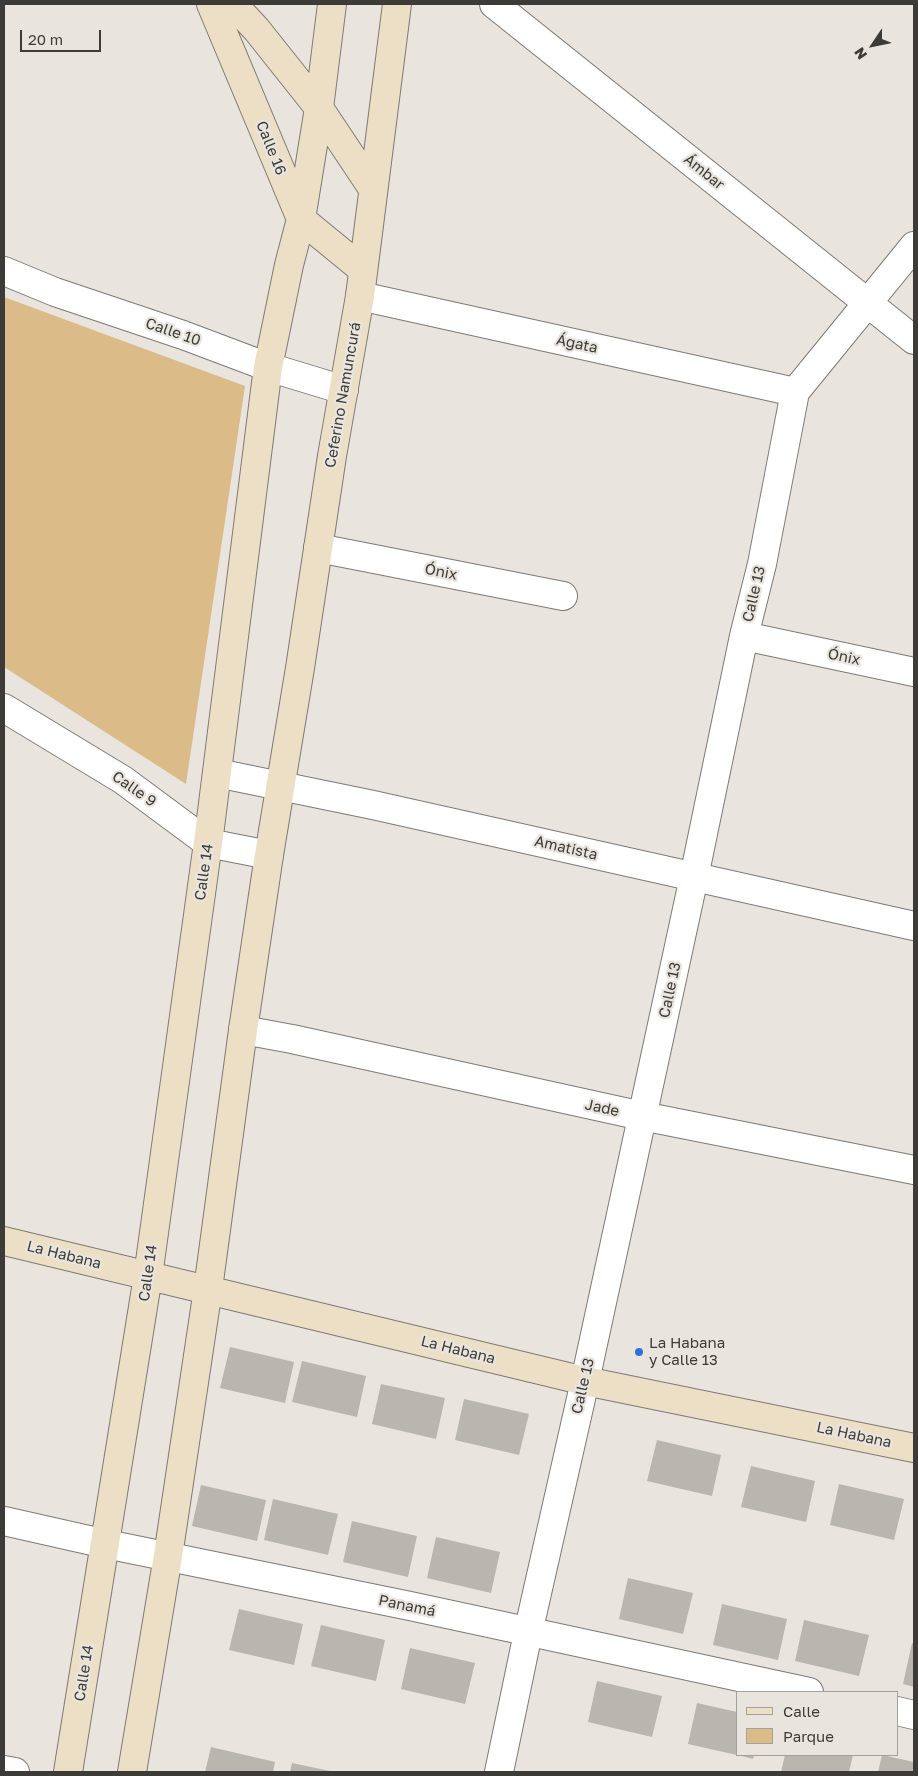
<!DOCTYPE html>
<html>
<head>
<meta charset="utf-8">
<style>
  body { margin:0 }
  #map { position:relative; width:918px; height:1776px; overflow:hidden; background:#e9e5de; font-family:"Golos Text",sans-serif }
  canvas { display:block }
  .frame { position:absolute; inset:0; border:5px solid #3c3b38; pointer-events:none }
  .legend { position:absolute; left:736px; top:1691px; width:162px; height:65px; box-sizing:border-box; background:#e9e5de; border:1px solid #a4a19c; margin:0; padding:6px 9px; list-style:none; font-size:15px; color:#3c3b38 }
  .legend li { display:flex; align-items:center; gap:10px; height:25px }
  .legend b { width:25px; border:1px solid #a4a19c }
  .north { position:absolute; left:848px; top:20px; width:50px; height:50px; -webkit-text-stroke:4px #e9e5de; paint-order:stroke; rotate:236deg; font-size:14px; font-weight:700; line-height:20px; text-align:center; color:#3c3b38 }
  .north::after { content:''; display:block; margin:auto; width:18px; height:22px; background:#3c3b38; clip-path:polygon(50% 0,100% 100%,50% 72%,0 100%) }
  .scale { position:absolute; left:20px; top:30px; width:81px; height:22px; box-sizing:border-box; border:2px solid #3c3b38; border-top:0; padding-left:6px; font-size:15px; line-height:18px; white-space:nowrap; color:#3c3b38; -webkit-text-stroke:4px #e9e5de; paint-order:stroke }
</style>
</head>
<body>
<div id="map">
<canvas width="918" height="1776"></canvas>
<div class="frame"></div>
<ul class="legend">
<li><b style="height:6px;background:#ecdfc6"></b>Calle</li>
<li><b style="height:14px;background:#dbbb87"></b>Parque</li>
</ul>
<div class="north">N</div>
<div class="scale">20 m</div>
</div>
<script>
const g = document.querySelector('canvas').getContext('2d');
g.lineJoin = 'round';
function fill(path, color) { g.fillStyle = color; g.fill(path, 'evenodd'); }
const shape = rows => new Path2D(rows.map(r => 'M' + r).join(''));
function strokePath(path, color, width, dash) { g.strokeStyle = color; g.lineWidth = width; g.lineCap = dash ? 'butt' : 'round'; g.setLineDash(dash || []); g.stroke(path); }
function label(font, color, halo, rows, align = 'center') {
  g.font = font + ' "Golos Text",sans-serif'; g.lineWidth = 4.5; g.setLineDash([]); g.textBaseline = 'middle'; g.strokeStyle = halo; g.fillStyle = color; for (const [text, x, y, turn = 0] of rows) {
    g.save(); g.translate(x, y); g.rotate((+turn || 0) * Math.PI / 180); g.textAlign = isNaN(turn) ? turn : align; if (halo) g.strokeText(text, 0, 0); g.fillText(text, 0, 0); g.restore();
  }
}
fill(shape([
  [4,297,245,386,186,784,4,667]
]), '#dbbb87');
fill(shape([
  [230,1347,294,1362,285,1403,220,1388],
  [302,1361,366,1376,357,1417,292,1402],
  [381,1384,445,1398,436,1439,372,1424],
  [464,1399,529,1414,519,1455,455,1440],
  [657,1440,721,1455,712,1496,647,1481],
  [751,1466,815,1481,806,1522,741,1507],
  [839,1484,904,1499,894,1540,830,1525],
  [201,1485,266,1500,257,1541,192,1526],
  [273,1499,338,1514,328,1555,264,1540],
  [352,1521,417,1536,408,1577,343,1562],
  [436,1537,500,1552,491,1593,427,1578],
  [628,1578,693,1593,683,1634,619,1619],
  [722,1604,787,1619,778,1660,713,1645],
  [239,1609,303,1624,294,1665,229,1650],
  [804,1620,869,1635,859,1676,795,1661],
  [321,1625,385,1640,376,1681,311,1666],
  [912,1643,914,1644,914,1687,903,1684],
  [410,1648,475,1663,465,1704,401,1689],
  [597,1681,662,1696,652,1737,588,1722],
  [697,1703,737,1712,737,1755,688,1744],
  [211,1747,275,1762,273,1772,205,1772],
  [738,1755,754,1755,753,1759],
  [785,1755,853,1755,849,1772,781,1772],
  [882,1755,914,1762,914,1772,878,1772],
  [292,1763,330,1771,330,1772,290,1772]
]), '#b9b5af');
const street = shape([
  [494,4,914,340],
  [4,271,55,292,183,335,268,367,344,390],
  [360,296,795,392],
  [318,548,563,596],
  [744,636,914,672],
  [4,708,123,780,208,843,269,855],
  [217,773,373,805,914,926],
  [243,1030,292,1039,642,1116,914,1170],
  [4,1521,106,1544,410,1606,809,1692],
  [897,1711,914,1715],
  [4,1770,15,1772],
  [499,1772,528,1633,585,1381,694,877,744,636,762,564,795,392,914,246]
]);
const secondary = shape([
  [211,4,301,219,362,269],
  [233,4,257,30,319,108,373,189],
  [4,1241,585,1381,914,1448],
  [68,1772,148,1276,208,843,268,367,289,265,301,219,319,108,332,4],
  [132,1772,168,1556,208,1289,243,1030,269,855,300,668,332,456,360,296,397,4]
]);
strokePath(street, '#7e7a74', 30);
strokePath(secondary, '#7e7a74', 30);
strokePath(street, '#fff', 28);
strokePath(secondary, '#ecdfc6', 28);
for (const [x, y, r, color] of [
  [639,1352,5,"#2d72df"]
]) { const dot = new Path2D(); dot.arc(x, y, r, 0, 2 * Math.PI); g.fillStyle = color; g.fill(dot); strokePath(dot, '#e9e5de', 2); }
label('15px', '#3c3b38', '#e9e5de', [
  ["Calle 16",271,148,68],
  ["Ámbar",704,172,39],
  ["Calle 10",173,332,19],
  ["Ágata",577,344,12],
  ["Ceferino Namuncurá",343,395,-80],
  ["Ónix",441,572,11],
  ["Calle 13",754,594,-77],
  ["Ónix",844,657,12],
  ["Calle 9",134,789,35],
  ["Amatista",566,848,13],
  ["Calle 14",204,872,-82],
  ["Calle 13",670,990,-78],
  ["Jade",602,1108,12],
  ["La Habana",64,1255,14],
  ["Calle 14",148,1273,-82],
  ["La Habana",458,1350,14],
  ["Calle 13",583,1386,-77],
  ["La Habana",854,1435,12],
  ["Panamá",407,1606,12],
  ["Calle 14",84,1673,-81]
]);
label('15px', '#3c3b38', '#e9e5de', [
  ["La Habana",649,1343],
  ["y Calle 13",649,1360]
], 'left');
</script>
</body>
</html>
